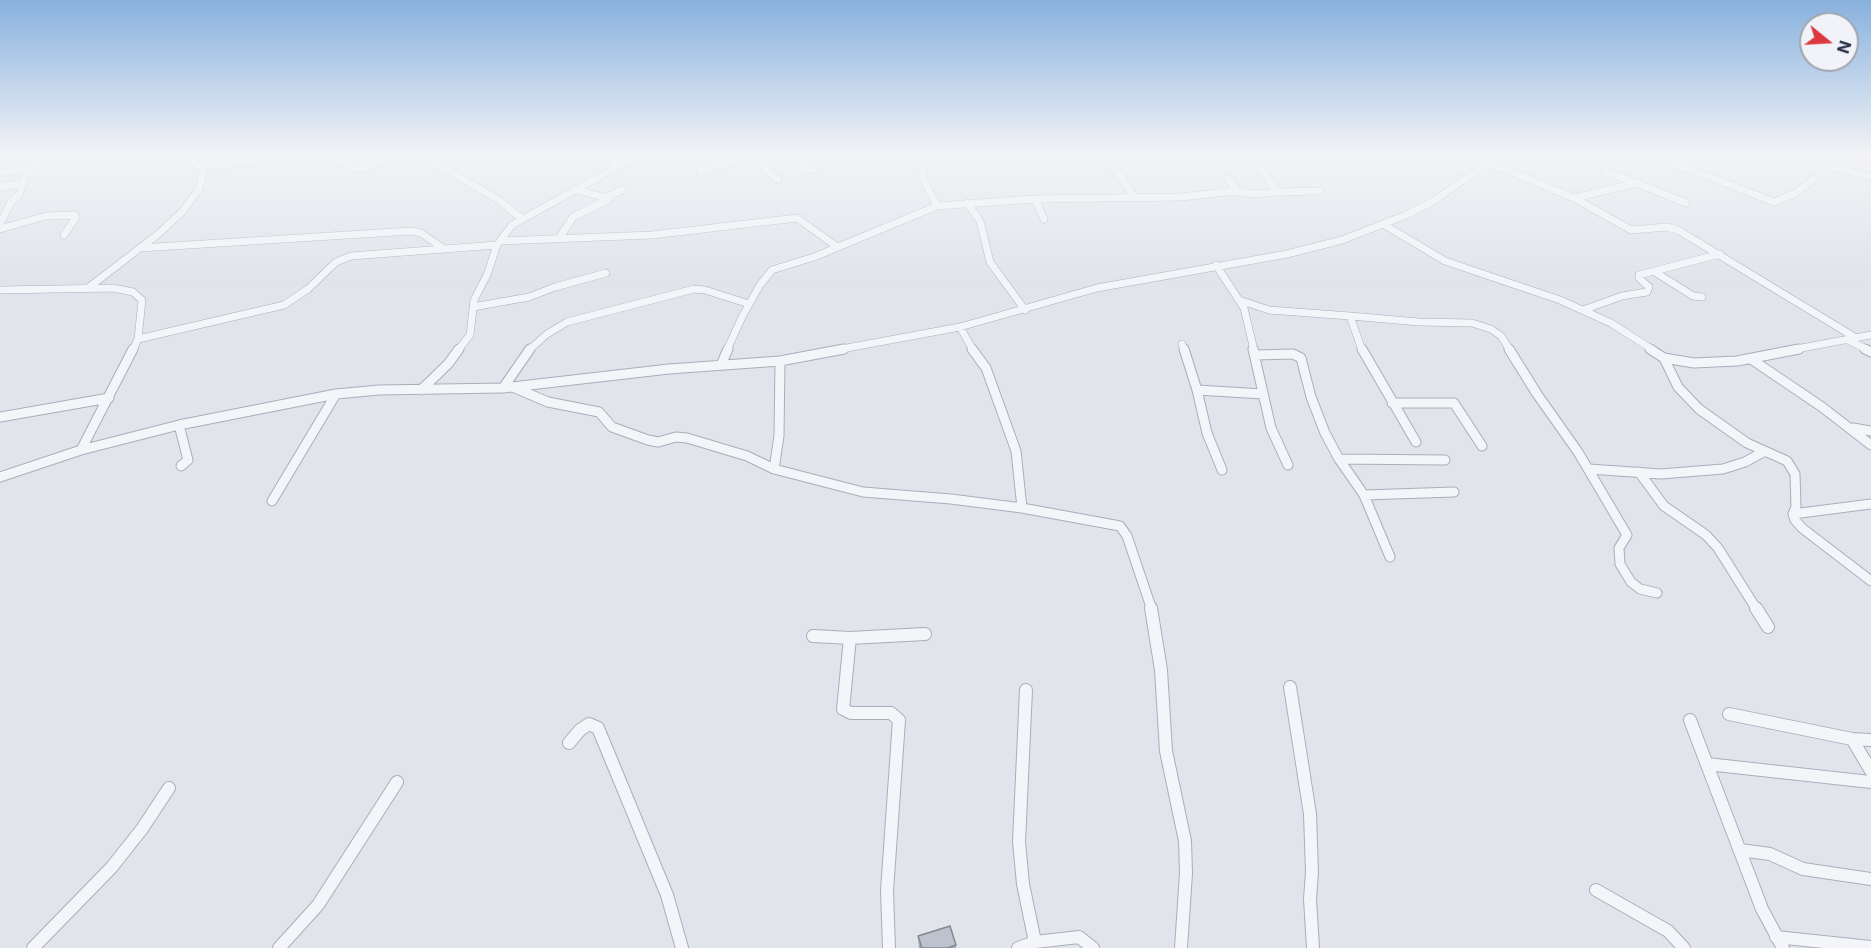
<!DOCTYPE html>
<html>
<head>
<meta charset="utf-8">
<style>
  body { margin:0 }
  #map { position:relative; width:1871px; height:948px; overflow:hidden; background:#e1e4eb; font-family:Inter,sans-serif }
  canvas { display:block }
  .north { position:absolute; left:1799px; top:12px; width:60px; height:60px; box-sizing:border-box; background:#f1f3f8; border:2px solid #a0a5b0; border-radius:50%; rotate:108deg; font-size:16px; font-weight:700; line-height:24px; text-align:center; color:#272f45 }
  .north::after { content:''; display:block; margin:auto; width:21px; height:27px; background:#de383f; clip-path:polygon(50% 0,100% 100%,50% 72%,0 100%) }
</style>
</head>
<body>
<div id="map">
<canvas width="1871" height="948"></canvas>
<div class="north">N</div>
</div>
<script>
const g = document.querySelector('canvas').getContext('2d');
g.lineJoin = 'round';
const shape = rows => new Path2D(rows.map(r => 'M' + r).join(''));
function strokePath(path, color, width, dash) { g.strokeStyle = color; g.lineWidth = width; g.lineCap = dash ? 'butt' : 'round'; g.setLineDash(dash || []); g.stroke(path); }
function fill(path, color) { g.fillStyle = color; g.fill(path, 'evenodd'); }
const streetFar2 = shape([
  [590,152,606,157,619,166],
  [747,152,778,180],
  [790,152,807,169,814,170],
  [982,152,982,157],
  [1247,152,1278,192,1320,191],
  [1646,152,1774,202,1794,194,1814,179],
  [1724,152,1753,162],
  [1487,162,1574,198,1631,230,1667,227,1678,230,1856,338],
  [201,167,330,153,350,168,359,168,418,153,499,200,521,218],
  [1114,167,1134,196],
  [1835,167,1871,177],
  [700,171,764,152],
  [1606,172,1635,183],
  [0,173,32,168],
  [0,187,23,183],
  [1234,191,1253,194,1278,192],
  [604,198,622,190],
  [1574,198,1637,183,1686,203],
  [1035,199,1044,219],
  [967,203,980,221,990,262,1025,310],
  [937,206,1035,199,1181,197,1234,191,1235,188,1228,178],
  [0,224,11,202,19,195,25,177,46,152],
  [1383,224,1445,261,1560,300,1611,323,1653,350],
  [0,229,46,216,75,215,76,217,64,235],
  [560,237,573,217,609,199,575,189],
  [500,241,652,235,797,218,836,246],
  [140,248,411,231,421,233,444,249],
  [1216,265,1244,308,1254,350],
  [1655,272,1693,296,1702,297],
  [88,288,157,235,182,212,199,189,203,173,201,167,188,159,161,152],
  [0,290,113,288,133,292,142,300,138,339,133,350],
  [1239,300,1269,310,1350,316,1362,350],
  [473,307,529,297,555,287,606,273],
  [1583,310,1622,296,1647,292,1649,287,1639,278,1639,275,1720,254],
  [1350,316,1419,322,1472,323,1491,329,1501,336,1510,350],
  [960,327,973,350],
  [138,339,284,305,308,289,336,262,351,256,497,245],
  [1848,340,1868,350],
  [1182,344,1184,350],
  [458,350,470,335,474,300,487,275,497,245,512,225,619,166,661,152],
  [529,350,547,334,567,322,694,289,705,290,749,304],
  [727,350,742,317,760,285,772,270,814,257,937,206,924,180,918,152],
  [836,350,960,327,1097,288,1287,254,1342,240,1406,215,1432,202,1476,171,1498,152],
  [1791,350,1871,335]
]);
const streetFar1 = shape([
  [972,349,986,368,1016,451,1022,508],
  [1184,349,1197,390,1207,433,1222,470],
  [1253,349,1271,428,1288,465],
  [1362,349,1416,442],
  [1509,349,1537,394,1578,452,1627,535,1619,548,1620,564,1631,582,1640,589,1657,593],
  [1650,349,1664,358,1678,387,1699,409,1747,443,1787,461,1795,474,1796,507,1793,514,1795,520,1802,528,1871,581],
  [1865,349,1871,352],
  [1255,355,1293,354,1301,358,1311,397,1325,433,1339,459,1364,495,1390,557],
  [1664,358,1694,363,1737,361,1799,349],
  [1751,359,1822,407,1871,445],
  [721,365,728,349],
  [503,388,530,349],
  [515,388,548,402,599,412,612,427,648,440,658,442,676,437,687,438,747,456,774,469,863,492,951,499,1022,508,1120,526,1127,536,1152,610],
  [421,390,448,364,459,349],
  [1197,390,1263,394],
  [1392,403,1454,403,1482,446],
  [0,417,109,398],
  [179,425,188,460,181,466],
  [1853,428,1871,431],
  [81,450,133,349],
  [1339,459,1445,460],
  [774,469,779,436,780,361],
  [1589,469,1661,474,1723,469,1745,462,1765,451],
  [1639,472,1664,506,1706,535,1718,548,1757,610],
  [0,477,81,450,179,425,336,394,379,390,503,388,669,369,780,361,844,349],
  [1364,495,1454,492],
  [272,501,336,394],
  [1793,514,1871,504]
]);
const street = shape([
  [1151,608,1161,670,1166,751,1185,841,1186,873,1181,948],
  [1756,608,1768,627],
  [813,636,850,638,925,634],
  [850,638,843,709,851,713,891,713,899,720,887,891,889,948],
  [1290,687,1310,814,1312,872,1310,899,1313,948],
  [1026,690,1019,842,1023,884,1035,942],
  [1729,714,1852,739,1871,740],
  [1690,720,1762,909,1783,948],
  [1852,739,1871,771],
  [569,743,580,730,589,724,598,728,667,895,682,948],
  [1707,764,1871,782],
  [1740,850,1770,854,1803,869,1871,879],
  [1596,890,1668,931,1684,948],
  [1776,937,1871,947],
  [33,948,111,868,142,829,169,788],
  [279,948,318,905,397,782],
  [1018,948,1035,942,1079,937,1093,948]
]);
strokePath(streetFar2, '#a9aeb9', 8);
strokePath(streetFar1, '#a9aeb9', 11);
strokePath(street, '#a9aeb9', 14);
strokePath(streetFar2, '#f4f5f9', 7);
strokePath(streetFar1, '#f4f5f9', 9);
strokePath(street, '#f4f5f9', 12);
fill(shape([
  [918,936,956,945,956,948,919,948]
]), '#a3a7b2');
const building = shape([
  [950,926,956,945,947,948,922,948,918,936,950,926]
]);
fill(building, '#bdc2cf');
strokePath(building, '#848891', 1.5);
const sky = g.createLinearGradient(0, 0, 0, 284);
sky.addColorStop(0, '#88b1de');
sky.addColorStop(0.54, '#f2f3f6');
sky.addColorStop(1, '#f2f3f600');
g.fillStyle = sky;
g.fillRect(0, 0, 1871, 284);
</script>
</body>
</html>
